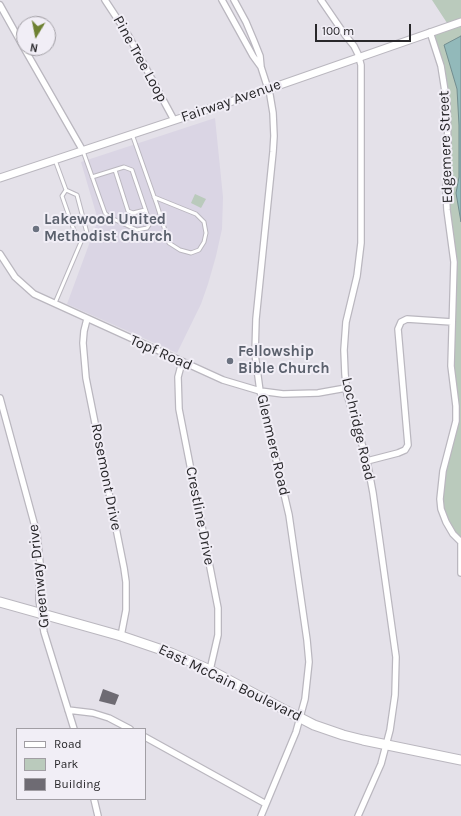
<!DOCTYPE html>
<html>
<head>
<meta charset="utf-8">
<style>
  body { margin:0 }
  #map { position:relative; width:461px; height:816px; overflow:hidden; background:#e4e1e9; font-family:Karla,sans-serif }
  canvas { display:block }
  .legend { position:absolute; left:16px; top:728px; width:130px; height:72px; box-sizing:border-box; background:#f1eef6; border:1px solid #a19ea4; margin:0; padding:5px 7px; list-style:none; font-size:12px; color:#28272a }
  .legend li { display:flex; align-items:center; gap:8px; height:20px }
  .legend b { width:20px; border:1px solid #a19ea4 }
  .north { position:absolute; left:16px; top:16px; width:40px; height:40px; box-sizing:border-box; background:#f1eef6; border:1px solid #a19ea4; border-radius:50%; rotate:190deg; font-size:11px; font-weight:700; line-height:16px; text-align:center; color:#28272a }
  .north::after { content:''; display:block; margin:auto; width:14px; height:18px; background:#6e8132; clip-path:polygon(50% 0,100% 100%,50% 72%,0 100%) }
  .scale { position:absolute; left:315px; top:24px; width:96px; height:18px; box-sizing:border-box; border:2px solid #28272a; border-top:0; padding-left:5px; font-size:12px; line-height:14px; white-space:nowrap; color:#28272a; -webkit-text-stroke:3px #f1eef6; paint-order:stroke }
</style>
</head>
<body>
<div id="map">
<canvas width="461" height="816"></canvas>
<ul class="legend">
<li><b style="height:5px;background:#fff"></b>Road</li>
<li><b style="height:11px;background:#bacabc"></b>Park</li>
<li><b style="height:11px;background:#6e6b73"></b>Building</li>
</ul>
<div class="north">N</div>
<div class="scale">100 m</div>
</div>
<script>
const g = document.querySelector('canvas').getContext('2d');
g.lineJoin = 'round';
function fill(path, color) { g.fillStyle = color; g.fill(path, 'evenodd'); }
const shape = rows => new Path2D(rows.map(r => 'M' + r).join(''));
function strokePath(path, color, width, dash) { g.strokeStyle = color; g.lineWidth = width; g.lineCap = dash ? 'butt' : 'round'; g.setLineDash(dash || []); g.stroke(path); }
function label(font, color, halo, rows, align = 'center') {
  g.font = font + ' Karla,sans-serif'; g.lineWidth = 4; g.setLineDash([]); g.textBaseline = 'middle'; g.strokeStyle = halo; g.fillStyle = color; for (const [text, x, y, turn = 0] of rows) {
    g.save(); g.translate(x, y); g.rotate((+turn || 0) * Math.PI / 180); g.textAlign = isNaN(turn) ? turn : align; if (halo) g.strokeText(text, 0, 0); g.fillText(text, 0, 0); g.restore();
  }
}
fill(shape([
  [215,118,223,197,222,229,216,256,208,284,201,304,177,353,67,304,98,220,81,162]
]), '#dad5e4');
fill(shape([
  [432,0,461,0,461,542,443,515,443,471,456,421,452,381,455,280,447,210,448,115,441,66,430,32,449,26],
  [195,194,206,199,201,208,191,203]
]), '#bacabc');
const water = shape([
  [461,36,461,222,456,193,459,177,459,125,457,89,444,45,461,36]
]);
fill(water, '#92b9ba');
strokePath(water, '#728d8f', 1);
fill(shape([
  [103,689,119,695,115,705,99,701]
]), '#6e6b73');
const service = shape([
  [132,134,157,205,169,243,180,250,191,253,199,250,204,242,206,233,204,222,196,214,154,197],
  [83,151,105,213,109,217,137,230,147,228,149,225,149,220,132,170,124,167,92,177],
  [55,160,66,190,77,195,87,233,81,242,55,303],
  [115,170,128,211,133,213,145,210],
  [66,190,62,196,76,236,81,242]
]);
const minor = shape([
  [105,0,128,35,174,120],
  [222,0,253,56,261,67,270,95,273,113,274,136,273,152,256,319,255,354,260,391,289,515,307,640,309,662,305,699,296,732,261,816],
  [234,0,246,22,254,41,260,56,261,67],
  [321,0,345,35,354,46,358,54,361,65,361,243,357,276,346,322,344,350,345,374,347,394,367,461,373,493,396,657,395,695,390,730,381,764,358,816],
  [0,5,24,48],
  [430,32,441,66,447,104,448,151,446,189,447,210,454,262,451,366,456,406,456,421,443,471,440,499,441,509,446,522,453,534,461,542],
  [24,48,83,151],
  [0,254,15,277,34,294,223,380,260,391,283,394,318,393,346,388],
  [87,319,84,331,83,343,86,378,124,568,126,582,126,610,121,636],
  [182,362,178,377,179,409,218,608,218,635,210,670],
  [0,398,37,534,40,563,39,600,44,632,74,729],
  [367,461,398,453,405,450,408,445,398,329,401,322,407,319,452,322],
  [461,544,461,573],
  [68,710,93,713,109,718,130,729],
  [145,737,266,804],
  [94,799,98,816]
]);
const tertiary = shape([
  [0,178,257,93,461,22]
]);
const primary = shape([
  [0,602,121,636,171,653,210,670,283,709,314,725,343,735,363,740,461,760]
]);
strokePath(service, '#bab7bf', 5);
strokePath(minor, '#bab7bf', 8);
strokePath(tertiary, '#bab7bf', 9);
strokePath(primary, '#bab7bf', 11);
strokePath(service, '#fff', 3);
strokePath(minor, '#fff', 5.5);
strokePath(tertiary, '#fff', 7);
strokePath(primary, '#fff', 9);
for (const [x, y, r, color] of [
  [36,229,4,"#6b7280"],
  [230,361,4,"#6b7280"]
]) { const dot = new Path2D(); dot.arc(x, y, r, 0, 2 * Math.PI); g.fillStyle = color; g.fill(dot); strokePath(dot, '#f1eef6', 1.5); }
label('15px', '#28272a', '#f1eef6', [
  ["Pine Tree Loop",140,59,61],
  ["Fairway Avenue",231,101,-19],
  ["Edgemere Street",446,147,-92],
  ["Topf Road",161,353,24],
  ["Lochridge Road",358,429,77],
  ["Glenmere Road",273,445,77],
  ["Rosemont Drive",106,477,79],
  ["Crestline Drive",200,516,79],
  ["Greenway Drive",39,576,-96],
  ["East McCain Boulevard",230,683,26]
]);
label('bold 15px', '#5b616d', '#f1eef6', [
  ["Lakewood United",44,220],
  ["Methodist Church",44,237],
  ["Fellowship",238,352],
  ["Bible Church",238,369]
], 'left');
</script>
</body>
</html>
